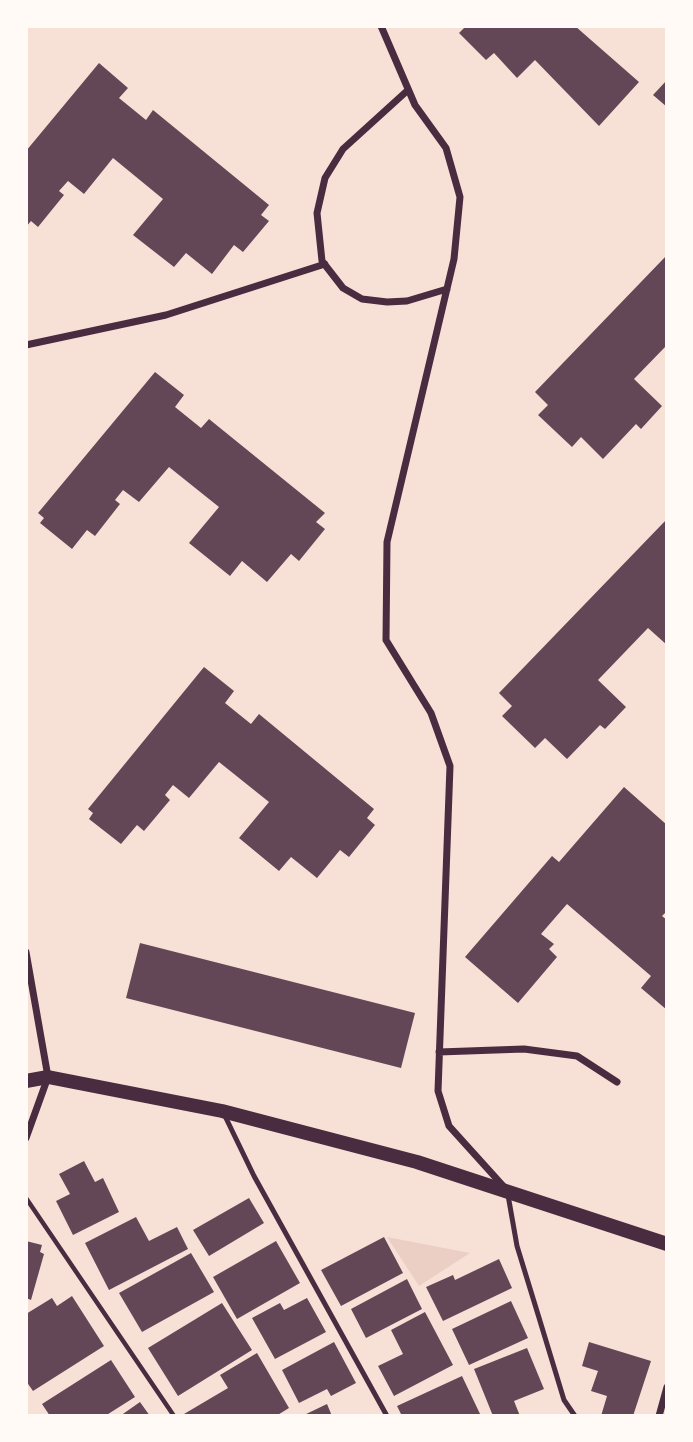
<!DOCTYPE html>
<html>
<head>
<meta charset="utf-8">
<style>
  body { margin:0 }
  #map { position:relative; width:693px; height:1442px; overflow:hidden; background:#f7e1d7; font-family:Raleway,sans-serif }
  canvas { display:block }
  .frame { position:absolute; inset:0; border:28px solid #fffaf5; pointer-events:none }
</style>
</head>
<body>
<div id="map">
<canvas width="693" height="1442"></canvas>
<div class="frame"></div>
</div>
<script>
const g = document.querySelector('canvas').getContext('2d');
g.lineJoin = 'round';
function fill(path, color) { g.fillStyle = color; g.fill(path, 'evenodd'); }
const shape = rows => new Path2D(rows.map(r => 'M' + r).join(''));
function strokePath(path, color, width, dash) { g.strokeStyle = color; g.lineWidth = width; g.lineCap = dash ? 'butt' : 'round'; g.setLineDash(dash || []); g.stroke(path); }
fill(shape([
  [387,1237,470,1253,419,1286]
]), '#ebcfc5');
fill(shape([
  [466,26,575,26,639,82,599,126,535,60,517,78,494,53,486,60,459,33],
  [99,63,128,88,119,98,146,120,153,110,269,205,261,215,269,221,243,252,234,245,212,274,186,253,174,267,133,235,163,199,113,158,84,194,68,181,59,191,64,195,38,227,31,221,26,227,26,151],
  [667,80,667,107,653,95],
  [667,255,667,345,634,379,662,406,641,429,636,424,603,459,581,437,572,447,538,415,548,405,535,392],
  [155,372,184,395,175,407,201,428,209,419,325,513,316,522,325,529,299,561,291,554,267,582,242,561,230,576,189,543,219,507,169,467,139,502,123,490,115,500,120,504,95,536,87,530,72,549,40,523,44,518,38,513],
  [667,519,667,645,648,628,598,680,626,707,605,729,600,725,567,759,545,738,535,748,502,716,512,706,499,693],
  [204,667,234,691,225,703,251,724,259,714,374,809,367,818,375,825,349,857,340,850,317,878,291,857,279,871,239,838,269,802,219,762,189,798,173,785,165,795,170,800,144,831,137,825,121,844,89,819,93,813,88,809],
  [624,787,667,825,667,911,662,916,667,920,667,1010,641,988,651,976,567,904,541,934,554,944,549,949,557,957,518,1003,465,957,552,856,559,862],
  [140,943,415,1013,401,1068,126,998],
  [84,1161,95,1182,103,1178,119,1212,73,1235,56,1201,70,1194,59,1174],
  [249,1198,264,1223,209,1256,193,1230],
  [136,1217,149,1241,177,1227,188,1249,109,1290,85,1243],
  [384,1237,403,1273,341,1306,321,1270],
  [26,1241,42,1245,40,1252,44,1254,31,1300,26,1298],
  [276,1241,300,1283,237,1319,213,1277],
  [191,1253,214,1292,142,1332,119,1293],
  [499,1259,512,1288,443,1321,426,1287,453,1275,455,1280],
  [407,1279,422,1309,366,1338,351,1309],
  [72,1296,104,1346,33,1391,26,1381,26,1314,52,1298,57,1306],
  [307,1298,326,1332,275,1359,252,1318,280,1303,284,1310],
  [511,1301,528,1338,469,1365,452,1329],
  [222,1303,252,1350,178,1396,148,1348],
  [425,1312,453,1365,394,1396,378,1366,403,1354,391,1330],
  [334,1342,356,1383,331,1396,327,1389,299,1403,282,1370],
  [589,1342,651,1361,633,1416,601,1416,607,1396,591,1391,598,1371,582,1366],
  [527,1348,544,1389,514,1401,520,1416,493,1416,474,1369],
  [257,1353,289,1408,276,1416,186,1416,184,1414,228,1388,220,1375],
  [111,1360,135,1397,105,1416,50,1416,42,1404],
  [462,1376,481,1416,402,1416,397,1406],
  [140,1402,150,1416,120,1416],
  [327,1404,332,1416,302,1416]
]), '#644757');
strokePath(shape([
  [26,1198,174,1416]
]), '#4a2c40', 4.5);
strokePath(shape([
  [224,1114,254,1176,387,1416],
  [508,1195,517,1246,540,1321,564,1400,575,1416]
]), '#4a2c40', 5);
strokePath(shape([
  [381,26,415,105,446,148,460,197,454,259,387,542,386,640,431,713,450,766,438,1091,449,1126,505,1188],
  [408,90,343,149,325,178,317,213,322,261,343,288,362,299,387,302,407,301,447,289],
  [26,345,166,315,325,264],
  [26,952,48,1077,26,1138],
  [439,1052,524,1049,577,1056,617,1082],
  [659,1416,667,1387]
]), '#4a2c40', 7);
strokePath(shape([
  [26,1081,48,1077,222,1111,417,1162,667,1244]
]), '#4a2c40', 14);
</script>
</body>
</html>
